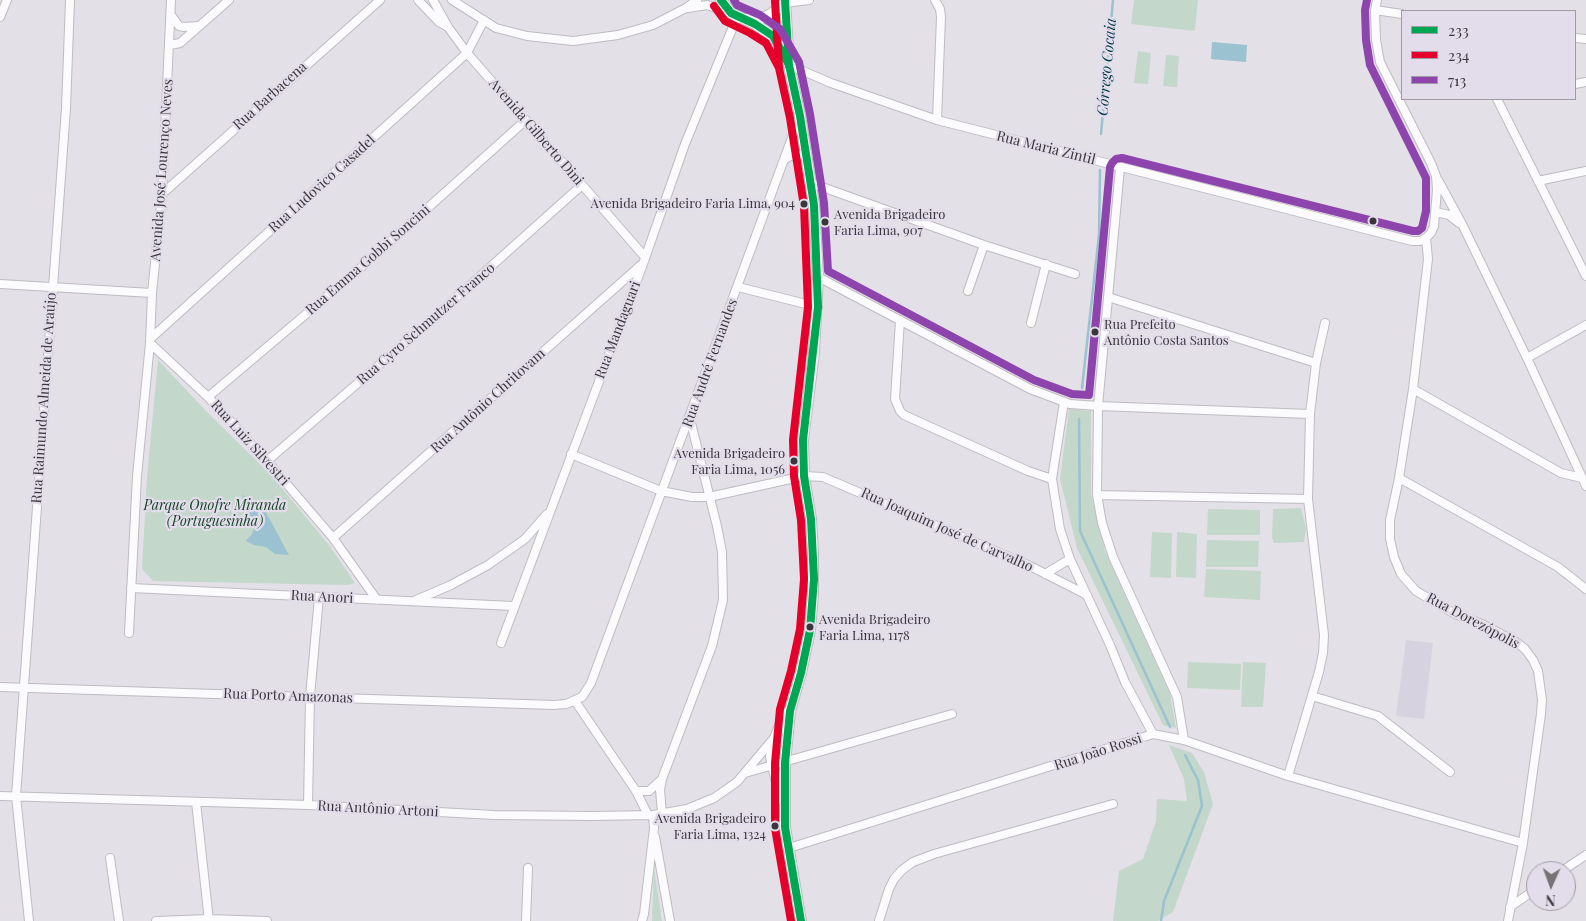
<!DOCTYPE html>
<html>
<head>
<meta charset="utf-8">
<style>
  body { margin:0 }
  #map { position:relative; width:1586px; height:921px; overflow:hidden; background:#e4e0e8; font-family:"Playfair Display",serif }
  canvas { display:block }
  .legend { position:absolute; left:1401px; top:10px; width:175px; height:90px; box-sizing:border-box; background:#e3ddeb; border:1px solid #9f9ba5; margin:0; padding:6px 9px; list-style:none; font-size:15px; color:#39373c }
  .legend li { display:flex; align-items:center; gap:10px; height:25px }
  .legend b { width:25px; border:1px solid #9f9ba5 }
  .north { position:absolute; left:1526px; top:861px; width:50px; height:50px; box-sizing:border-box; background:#e3ddeb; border:1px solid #9f9ba5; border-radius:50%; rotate:182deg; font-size:14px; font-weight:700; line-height:20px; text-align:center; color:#39373c }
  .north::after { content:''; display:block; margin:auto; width:18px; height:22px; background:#757278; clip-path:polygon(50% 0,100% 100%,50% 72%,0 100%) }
</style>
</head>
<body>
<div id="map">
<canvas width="1586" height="921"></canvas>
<ul class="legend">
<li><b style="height:6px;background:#00a651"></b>233</li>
<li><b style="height:6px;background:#e4002b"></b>234</li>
<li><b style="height:6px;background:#8e44ad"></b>713</li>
</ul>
<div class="north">N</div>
</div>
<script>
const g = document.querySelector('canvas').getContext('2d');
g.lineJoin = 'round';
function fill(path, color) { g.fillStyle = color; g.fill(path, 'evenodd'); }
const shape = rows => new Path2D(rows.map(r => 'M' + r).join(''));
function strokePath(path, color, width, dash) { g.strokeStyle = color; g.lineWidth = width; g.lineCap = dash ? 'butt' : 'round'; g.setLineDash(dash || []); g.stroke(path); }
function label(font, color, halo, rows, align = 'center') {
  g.font = font + ' "Playfair Display",serif'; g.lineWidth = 4.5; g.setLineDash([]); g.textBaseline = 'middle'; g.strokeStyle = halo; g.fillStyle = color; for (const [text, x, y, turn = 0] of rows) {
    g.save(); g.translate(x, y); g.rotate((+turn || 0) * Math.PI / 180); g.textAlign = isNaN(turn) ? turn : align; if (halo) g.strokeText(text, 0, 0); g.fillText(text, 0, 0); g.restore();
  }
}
fill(shape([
  [1406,640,1433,643,1424,719,1396,716]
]), '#d7d2df');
fill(shape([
  [1134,0,1198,0,1195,31,1131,24],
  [1138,51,1151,53,1148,84,1134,83],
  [1166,55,1179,56,1177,87,1163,86],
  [158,360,205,410,271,475,329,545,355,583,347,585,153,581,142,569,147,477],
  [1069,409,1091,411,1091,494,1105,551,1170,694,1176,728,1163,725,1077,548,1060,479],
  [1301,508,1306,529,1304,542,1274,543,1272,538,1273,509],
  [1208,509,1260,510,1260,535,1207,535],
  [1152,532,1172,533,1171,578,1150,577],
  [1177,532,1197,534,1196,578,1176,577],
  [1207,540,1259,541,1258,567,1206,567],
  [1206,569,1261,571,1260,600,1204,597],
  [1188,662,1241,664,1240,690,1187,688],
  [1243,662,1266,663,1263,707,1241,707],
  [1169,745,1192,753,1204,772,1213,804,1173,912,1158,921,1113,921,1119,871,1143,859,1156,821,1157,799,1187,801,1184,779],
  [654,868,662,921,652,921]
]), '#c3d7ca');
fill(shape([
  [1212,42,1247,45,1246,62,1211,59],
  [242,495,262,505,289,555,275,554,266,547,254,545,246,541,252,534,254,528]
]), '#9ac2d0');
strokePath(shape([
  [1101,134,1113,0],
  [1082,388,1099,235,1100,170],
  [1079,419,1080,531,1170,727],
  [1161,921,1164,901,1202,806,1198,780,1185,755]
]), '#9ac2d0', 2.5);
const street = shape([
  [418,0,439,22,448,27],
  [433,0,448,27,467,53,645,257],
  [452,0,496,28,527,36,573,41,618,35,653,25,686,8,697,0],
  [935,0,940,9,941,17,937,120],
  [785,3,809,0],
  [688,8,707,5,730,13],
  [1375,10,1402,14],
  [171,15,179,26,184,27,198,26],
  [0,17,7,0],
  [1575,38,1586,39],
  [170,45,180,43,229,0],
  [789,65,831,83,937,120,1412,241,1420,241,1426,238,1431,233,1434,226,1437,190,1436,176,1431,163,1380,62,1376,40,1375,10,1377,0],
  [1575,84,1586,82],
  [1497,99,1586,276],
  [784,160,790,156,807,154],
  [1120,168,1098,406,1097,495,1102,523,1113,557,1177,697,1184,740],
  [1438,180,1463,226,1527,358,1586,486],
  [1538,181,1586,171],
  [811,183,984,245,1075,274],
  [162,194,380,0],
  [1436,212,1449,215,1459,223],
  [1426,238,1428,259,1413,389,1399,478,1390,520,1390,539,1394,557,1401,574,1416,591,1455,614,1482,624,1516,642,1525,649,1533,660,1538,671,1542,700,1541,714,1523,843,1508,921],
  [818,277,1030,389,1070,404,1098,406,1310,414],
  [0,284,152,293],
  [738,287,818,307],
  [968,291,984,245],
  [1108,297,1316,363],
  [900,320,895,399,900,411,904,415,1028,471,1052,479],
  [1031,323,1046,264],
  [150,339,467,53,484,20],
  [150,343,208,397,267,461,333,538,377,600],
  [1527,358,1586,325],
  [1413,389,1561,473,1582,478],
  [208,397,364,265,526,120],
  [1064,402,1052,479,1060,529,1070,559,1110,645,1125,682,1153,734],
  [571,454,661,491,692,497,709,497,804,476,823,477,1028,565,1087,595],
  [267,461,421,329,582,185],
  [1399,478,1558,567,1586,589],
  [1097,495,1308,499],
  [333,538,641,265],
  [1045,574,1070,559],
  [131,588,513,606],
  [416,600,451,585,488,565,525,539,547,514],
  [129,633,137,476,150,343,152,293,162,194,171,0],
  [501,643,643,264,685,144,737,17],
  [0,687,554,705,566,704,582,697,591,683,800,116],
  [1312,696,1378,716,1450,772],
  [575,701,636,791,648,815],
  [745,773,952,714],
  [1288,776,1319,672,1323,653,1324,635,1308,499,1310,414,1316,363,1325,323],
  [636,791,649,791,662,779],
  [0,796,308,805,494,815,592,816,653,815,687,809,714,798,737,782,774,738,786,742],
  [196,802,209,921],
  [308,805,310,696,319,597],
  [662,813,660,790,662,779,712,646,723,600,722,552,717,526,690,419],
  [655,837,670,921],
  [789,848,1153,734,1184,740,1288,776,1523,843],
  [110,858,119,921],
  [1562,871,1586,855],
  [1510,907,1536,889],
  [29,921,16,796,66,108,70,0],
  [156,921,209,919,267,921],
  [526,921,528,868],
  [642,921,644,914,654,828,653,815],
  [879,921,889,889,894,879,902,870,913,862,934,854,1113,804]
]);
const secondary = shape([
  [721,0,731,13,755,24,773,36,779,45,786,60],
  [785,0,789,65,800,116,814,205,818,277,814,353,803,440,804,476,811,519,813,553,813,594,810,630,801,673,790,711,785,763,785,827,801,921],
  [747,19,762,18,771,14,785,3],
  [781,799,771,757,772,746,783,718,790,711]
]);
strokePath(street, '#bebbc1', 10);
strokePath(secondary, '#bebbc1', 12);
strokePath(street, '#fbfafc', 8);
strokePath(secondary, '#fbfafc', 10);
strokePath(shape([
  [721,0,731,13,755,24,773,36,789,65,800,116,814,205,818,307,803,440,804,476,811,519,814,579,810,630,801,673,790,711,785,763,785,827,801,921],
  [785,0,789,66]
]), '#00a651', 8);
strokePath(shape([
  [775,1,779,67],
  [714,6,725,21,750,33,766,43,779,68,790,118,804,206,808,307,793,440,794,476,801,520,804,579,800,629,791,671,780,709,775,763,775,828,791,921]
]), '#e4002b', 8);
strokePath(shape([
  [734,0,737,5,760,15,780,29,799,62,810,114,824,203,828,271,1034,380,1072,394,1089,395,1110,167,1112,163,1116,159,1122,158,1413,231,1418,231,1422,228,1426,211,1426,178,1370,65,1366,40,1365,10,1367,0]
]), '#8e44ad', 8);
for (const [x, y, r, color] of [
  [804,204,4.5,"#39373c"],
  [1373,221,4.5,"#39373c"],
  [825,222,4.5,"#39373c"],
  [1095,332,4.5,"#39373c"],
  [794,461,4.5,"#39373c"],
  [810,627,4.5,"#39373c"],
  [775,826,4.5,"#39373c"]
]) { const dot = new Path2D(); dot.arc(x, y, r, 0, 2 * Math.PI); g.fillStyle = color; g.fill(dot); strokePath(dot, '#e3ddeb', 2); }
label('13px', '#39373c', '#e3ddeb', [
  ["Avenida Brigadeiro Faria Lima, 904",795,204],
  ["Avenida Brigadeiro",834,215,"left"],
  ["Faria Lima, 907",834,231,"left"],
  ["Rua Prefeito",1104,325,"left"],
  ["Antônio Costa Santos",1104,341,"left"],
  ["Avenida Brigadeiro",785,454],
  ["Faria Lima, 1056",785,470],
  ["Avenida Brigadeiro",819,620,"left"],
  ["Faria Lima, 1178",819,636,"left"],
  ["Avenida Brigadeiro",766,819],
  ["Faria Lima, 1324",766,835]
], 'right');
label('14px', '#39373c', '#e3ddeb', [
  ["Rua Barbacena",270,96,-42],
  ["Avenida Gilberto Dini",536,132,49],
  ["Rua Maria Zintil",1046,148,14],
  ["Avenida José Lourenço Neves",162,170,-86],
  ["Rua Ludovico Casadel",322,184,-42],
  ["Rua Emma Gobbi Soncini",368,260,-41],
  ["Rua Cyro Schmutzer Franco",426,324,-41],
  ["Rua Mandaguari",618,330,-69],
  ["Rua André Fernandes",710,363,-70],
  ["Rua Raimundo Almeida de Araújo",44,398,-86],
  ["Rua Antônio Chritovam",488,401,-42],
  ["Rua Luiz Silvestri",250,443,48],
  ["Rua Joaquim José de Carvalho",947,530,24],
  ["Rua Anori",322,597,3],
  ["Rua Dorezópolis",1473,621,28],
  ["Rua Porto Amazonas",288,696,2],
  ["Rua João Rossi",1098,752,-18],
  ["Rua Antônio Artoni",378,809,3]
]);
label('italic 14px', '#154626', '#e3ddeb', [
  ["Parque Onofre Miranda",215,506],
  ["(Portuguesinha)",215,522]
]);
label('italic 15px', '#003a46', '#e3ddeb', [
  ["Córrego Cocaia",1107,67,-85]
]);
</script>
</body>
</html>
